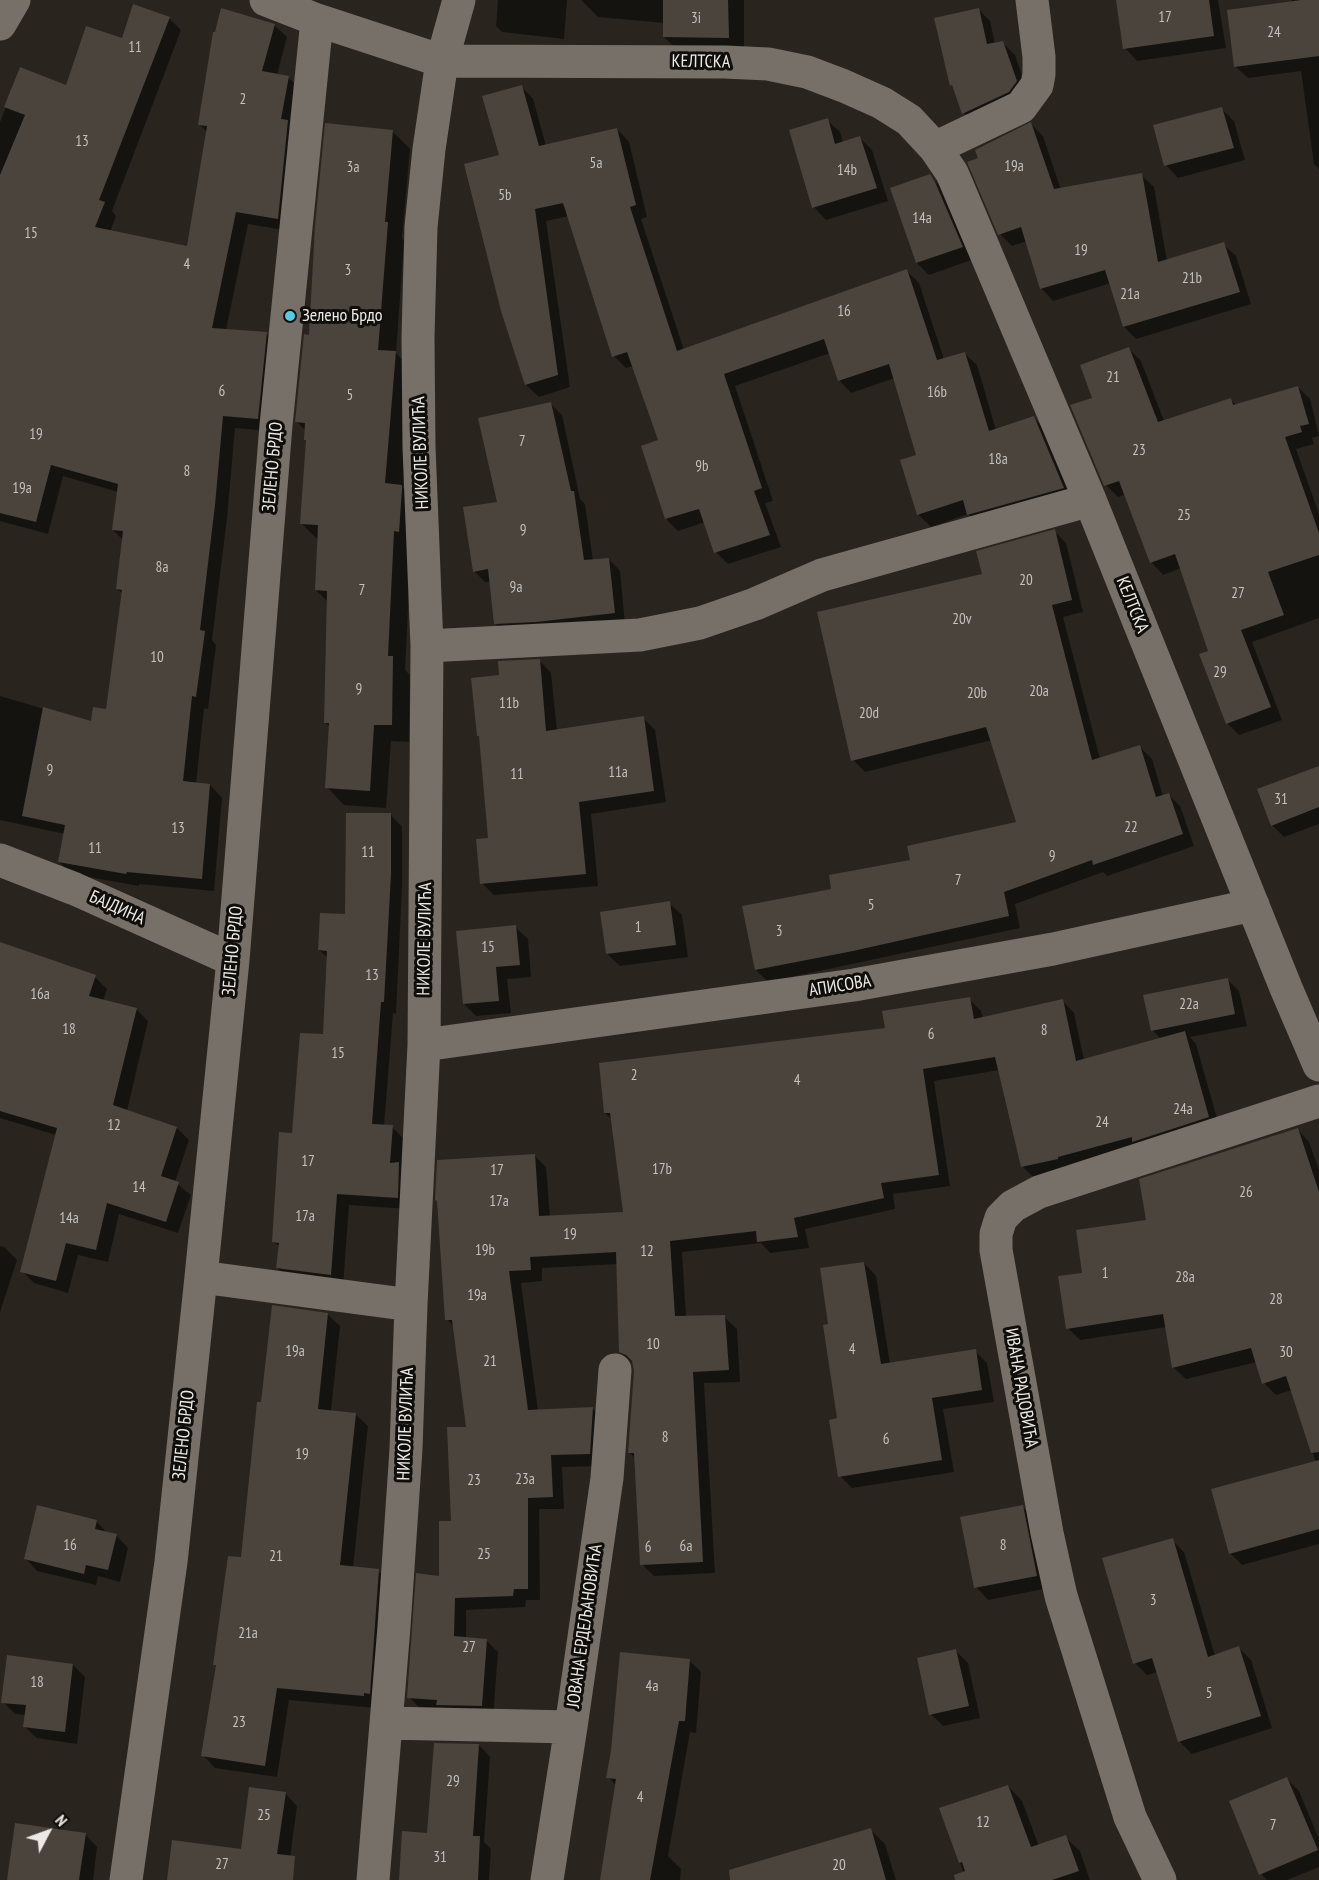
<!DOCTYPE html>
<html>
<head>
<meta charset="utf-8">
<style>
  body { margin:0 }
  #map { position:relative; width:1319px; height:1880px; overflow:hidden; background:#29241e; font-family:"PT Sans Narrow",sans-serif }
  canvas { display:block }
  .north { position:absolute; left:18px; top:1802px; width:60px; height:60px; -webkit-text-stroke:4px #100e0b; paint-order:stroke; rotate:49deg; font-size:16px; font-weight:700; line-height:24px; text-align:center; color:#ede9e5 }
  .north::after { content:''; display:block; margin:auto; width:21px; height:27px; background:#ede9e5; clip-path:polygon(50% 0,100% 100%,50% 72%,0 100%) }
</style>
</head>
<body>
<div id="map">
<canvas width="1319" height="1880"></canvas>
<div class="north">N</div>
</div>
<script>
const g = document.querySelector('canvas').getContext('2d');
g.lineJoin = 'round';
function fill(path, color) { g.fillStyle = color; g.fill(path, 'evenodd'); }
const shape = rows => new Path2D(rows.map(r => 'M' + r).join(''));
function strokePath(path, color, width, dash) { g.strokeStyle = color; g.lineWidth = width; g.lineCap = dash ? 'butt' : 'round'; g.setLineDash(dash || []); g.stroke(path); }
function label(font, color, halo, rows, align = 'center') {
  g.font = font + ' "PT Sans Narrow",sans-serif'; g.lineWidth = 6; g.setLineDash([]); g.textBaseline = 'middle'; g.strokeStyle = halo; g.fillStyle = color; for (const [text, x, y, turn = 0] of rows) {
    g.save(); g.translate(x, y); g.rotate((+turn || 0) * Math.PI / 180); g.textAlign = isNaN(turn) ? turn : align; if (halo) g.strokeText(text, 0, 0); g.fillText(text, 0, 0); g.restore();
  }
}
fill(shape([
  [498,0,567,0,564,39,502,32,496,26],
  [744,0,744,53,681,53,664,37,664,23,598,17,581,0],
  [1117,0,1218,0,1226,48,1137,61,1125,48],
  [1292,0,1319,0,1319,169,1314,164,1301,71,1248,78,1235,66,1292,3],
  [978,9,990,21,995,44,1003,43,1015,55,1028,94,976,125,964,113,955,89,951,85],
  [169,18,181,30,112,211,116,216,110,232,188,248,208,133,199,124,274,25,287,37,277,75,288,77,300,89,290,231,248,224,226,330,266,333,278,346,270,431,235,428,227,518,212,640,216,645,208,709,204,708,196,784,210,785,222,798,214,891,139,884,139,886,72,874,59,862,65,834,0,820,0,696,92,723,107,710,123,594,117,589,123,540,113,530,118,492,63,476,48,534,0,521,0,122,21,69,67,87,123,39],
  [521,86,533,99,546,146,617,129,629,142,647,217,641,219,684,350,907,271,919,283,944,359,964,353,977,365,996,430,1034,418,1046,430,1075,500,981,526,968,514,931,527,919,515,902,461,918,456,895,378,851,393,839,380,830,353,735,386,773,501,765,503,781,547,728,564,716,552,705,522,678,531,666,519,660,441,633,366,626,368,614,356,569,216,546,221,570,387,539,397,526,385,502,311,501,157],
  [1222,109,1234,121,1245,160,1178,178,1166,165],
  [827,120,840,132,843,143,860,138,872,150,888,201,826,220,814,207],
  [1031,124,1043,136,1061,190,1141,175,1154,187,1167,261,1223,244,1236,256,1251,304,1136,339,1124,327,1111,283,1053,301,1041,288,1027,241,1012,246,1000,234,979,159],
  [392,131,410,149,402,238,404,241,396,353,412,370,403,488,419,503,411,548,405,670,410,675,409,742,391,741,386,808,344,805,327,787,330,727,325,722,328,602,316,590,319,541,301,523,308,441,306,431,297,422,310,336],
  [930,176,942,188,974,259,929,275,917,263,892,189],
  [1129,349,1141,361,1164,421,1230,399,1236,405,1298,387,1310,399,1319,436,1312,438,1314,444,1296,449,1319,514,1319,618,1252,642,1282,720,1239,735,1227,723,1210,652,1181,568,1163,575,1151,562,1126,494,1118,497,1106,485,1094,398],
  [550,403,562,415,580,499,585,504,593,561,609,559,620,571,625,624,507,635,495,623,491,582,485,582,474,571,498,503],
  [1054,531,1066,543,1083,612,1063,617,1100,759,1140,747,1152,759,1163,796,1168,794,1180,806,1194,846,1107,876,1103,872,1015,904,1020,928,768,982,756,970,833,891,1018,823,992,740,865,772,853,760,984,575],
  [539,660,551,673,557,731,643,718,655,730,666,802,591,814,598,886,494,895,482,883,490,839,481,738,478,736,501,676],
  [1319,767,1319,824,1284,837,1272,825],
  [390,814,402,827,402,887,396,1014,393,1013,384,1126,392,1127,404,1139,409,1209,349,1205,343,1287,290,1280,277,1268,280,1247,274,1242,294,1135,324,1036,328,958,319,950,347,916],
  [669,903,682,915,688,957,620,966,607,954],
  [515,927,528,939,531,977,507,979,511,1013,476,1016,464,1004],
  [0,944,95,977,107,989,103,1001,136,1009,148,1021,127,1111,177,1128,189,1140,175,1182,191,1195,178,1233,119,1214,108,1262,78,1255,68,1293,34,1283,22,1271,56,1135,0,1118],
  [1227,979,1239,991,1247,1026,1190,1037,1196,1044,1220,1129,1034,1178,1022,1166,999,1070,934,1081,950,1186,893,1194,895,1209,805,1229,809,1248,770,1253,761,1243,682,1252,686,1316,724,1317,737,1329,740,1382,704,1383,715,1573,654,1576,642,1564,636,1459,629,1452,635,1371,634,1364,620,1351,618,1264,542,1268,542,1281,521,1283,538,1411,593,1409,605,1421,601,1466,562,1467,564,1509,539,1509,540,1600,526,1600,525,1607,466,1610,466,1638,486,1640,498,1652,493,1718,421,1709,409,1697,441,1577,453,1522,468,1428,454,1327,447,1319,534,1155,546,1167,550,1217,625,1213,612,1120,605,1113,887,1029,969,999,981,1011,983,1019,1063,1001,1074,1013,1084,1060,1161,1039,1152,1030],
  [1297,1129,1309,1142,1319,1170,1319,1544,1242,1565,1230,1553,1316,1462,1292,1390,1276,1395,1264,1383,1257,1362,1186,1379,1173,1367,1167,1327,1080,1340,1068,1328,1084,1274,1148,1221],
  [0,1246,4,1247,17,1260,0,1312],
  [864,1263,876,1276,890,1364,975,1351,987,1363,994,1402,943,1409,954,1472,852,1488,840,1476,839,1420,830,1325],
  [327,1314,340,1326,331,1411,355,1414,368,1426,353,1568,378,1571,391,1583,375,1708,289,1700,277,1777,215,1768,203,1755,217,1667,215,1664,242,1559,262,1404],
  [1022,1507,1035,1519,1049,1588,988,1600,976,1587],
  [96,1521,108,1534,116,1535,128,1548,120,1582,98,1576,96,1585,37,1571,25,1558],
  [1172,1540,1184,1552,1215,1656,1239,1648,1251,1660,1272,1728,1192,1754,1180,1742,1158,1672,1147,1675,1135,1663],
  [956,1651,968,1663,980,1718,943,1726,931,1714],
  [689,1660,701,1672,696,1733,690,1732,668,1856,681,1869,680,1880,601,1880,617,1786,608,1777],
  [73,1665,85,1677,77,1744,37,1738,24,1726,26,1715,15,1714,3,1702],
  [479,1745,490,1757,484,1842,491,1849,489,1880,401,1880],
  [1287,1779,1299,1791,1319,1839,1319,1867,1287,1880,1267,1880,1261,1874],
  [1008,1786,1022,1801,1039,1846,1065,1837,1080,1851,1090,1880,966,1880,941,1809],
  [285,1793,297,1806,287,1880,168,1880,242,1850],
  [870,1829,885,1844,896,1880,801,1880],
  [85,1834,97,1847,93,1880,9,1880]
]), '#0007');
fill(shape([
  [663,0,728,0,729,38,663,37],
  [1116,0,1209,0,1214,36,1123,49],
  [1301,0,1319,0,1319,56,1234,67,1227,10],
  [133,4,170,17,99,200,105,202,95,227,187,246,207,126,198,125,213,32,215,32,221,8,275,24,262,71,289,76,281,119,288,120,278,219,236,212,212,328,267,332,258,419,223,416,215,505,200,630,205,631,196,697,192,696,183,781,210,784,202,879,127,872,126,874,58,862,65,825,22,816,43,707,91,721,93,707,106,709,122,590,116,589,123,531,112,530,118,484,51,465,36,522,0,513,0,175,25,115,4,107,20,67,66,85,86,26,122,38],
  [979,8,987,44,1003,41,1017,81,1009,92,962,114,952,85,950,86,934,18],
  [522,85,539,146,617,128,636,205,630,207,677,351,907,269,937,360,965,352,989,431,1034,416,1064,488,967,515,963,500,917,515,900,460,916,455,889,364,838,381,824,339,724,374,762,488,754,491,770,535,714,553,699,509,665,519,641,446,658,440,627,352,612,357,563,203,535,209,558,375,525,385,501,311,464,164,499,155,482,96],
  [1222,107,1234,148,1164,166,1153,125],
  [828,118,835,144,860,136,877,188,812,208,789,130],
  [1031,122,1054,189,1142,173,1158,262,1224,242,1240,292,1123,327,1105,270,1040,289,1021,227,998,235,967,162,978,158,975,150],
  [325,123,393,130,385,222,388,222,378,350,396,351,385,483,402,485,402,489,399,532,394,531,388,656,393,656,392,725,374,725,370,791,325,788,329,723,324,723,327,591,315,590,318,525,300,524,306,440,304,440,305,423,295,422,304,334,309,335,315,226],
  [930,174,935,182,963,247,916,263,890,188],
  [1129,347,1158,422,1231,398,1233,405,1298,386,1309,424,1300,426,1302,432,1285,437,1319,533,1319,555,1268,572,1284,615,1241,630,1271,707,1226,724,1199,654,1208,651,1175,554,1150,563,1119,481,1104,486,1070,405,1092,398,1080,365],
  [551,402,571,491,574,491,584,560,609,558,615,613,536,622,494,624,488,569,473,572,463,507,497,502,478,418],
  [1055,529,1072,600,1052,605,1092,760,1140,745,1156,797,1169,793,1183,834,1093,865,1092,860,1004,892,1009,916,853,951,755,970,742,906,831,889,829,875,910,860,907,846,1016,822,986,727,851,761,817,612,982,574,976,551],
  [540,659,546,731,644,716,654,791,579,802,586,874,480,884,476,839,488,838,479,736,477,736,471,678,499,675,498,661],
  [1319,766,1319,807,1271,826,1257,789],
  [346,813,391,813,391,874,384,1002,381,1002,372,1124,393,1125,390,1163,399,1162,398,1198,337,1194,331,1275,276,1268,279,1243,272,1242,279,1132,292,1133,300,1033,323,1034,327,951,318,950,320,913,345,914],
  [670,901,676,945,606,954,600,912],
  [516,925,520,965,496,967,499,1001,463,1004,456,931],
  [0,942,96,975,89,996,137,1008,113,1105,177,1127,161,1176,179,1182,166,1222,107,1203,96,1250,66,1243,56,1281,20,1272,57,1128,0,1111],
  [1228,978,1235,1014,1151,1031,1143,995],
  [970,997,974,1019,1063,999,1076,1061,1185,1031,1209,1117,1132,1142,1132,1137,1058,1157,1058,1159,1021,1167,995,1057,923,1069,939,1175,881,1183,884,1198,794,1218,798,1237,757,1242,756,1231,670,1241,675,1316,725,1315,729,1370,693,1372,703,1562,640,1565,634,1453,628,1453,634,1371,632,1361,626,1355,619,1352,616,1252,530,1257,531,1270,509,1271,528,1410,593,1407,590,1454,551,1455,553,1497,528,1498,528,1589,514,1589,513,1596,455,1598,454,1636,487,1639,482,1706,436,1705,437,1700,407,1698,416,1573,439,1576,439,1521,451,1521,447,1427,466,1427,452,1320,445,1320,437,1201,435,1200,437,1160,535,1154,539,1216,623,1212,610,1113,604,1113,599,1063,885,1028,882,1011],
  [1298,1128,1319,1192,1319,1452,1311,1453,1286,1376,1262,1384,1251,1348,1172,1368,1163,1314,1066,1329,1058,1276,1082,1273,1076,1230,1146,1220,1139,1179],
  [864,1262,881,1364,976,1349,982,1390,932,1398,942,1460,838,1477,829,1420,837,1418,823,1325,828,1324,820,1268],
  [272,1305,328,1313,318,1409,356,1413,340,1565,379,1569,370,1694,364,1693,364,1696,277,1688,265,1766,201,1756,216,1665,213,1665,228,1556,241,1557,257,1402,261,1402],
  [1319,1460,1319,1529,1229,1554,1211,1489],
  [37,1505,97,1520,95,1529,117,1534,108,1570,86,1565,84,1574,24,1559],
  [1023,1505,1037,1576,974,1588,960,1517],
  [1173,1538,1208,1657,1239,1646,1261,1716,1178,1742,1152,1658,1133,1664,1102,1558],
  [956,1649,969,1706,929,1715,917,1658],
  [620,1652,690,1659,685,1721,679,1721,650,1880,600,1880,616,1779,606,1778,611,1751],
  [7,1655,73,1664,65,1732,23,1727,26,1705,1,1703],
  [434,1743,479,1744,473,1836,480,1836,478,1880,399,1880,402,1831,427,1833],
  [1287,1777,1318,1850,1259,1875,1229,1801],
  [1008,1785,1031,1847,1066,1835,1079,1871,1052,1880,955,1880,954,1875,965,1871,962,1862,959,1863,939,1808],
  [249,1787,286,1792,277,1854,295,1856,293,1880,167,1880,172,1840,241,1849],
  [15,1823,86,1833,79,1880,7,1880],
  [871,1828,886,1880,730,1880,729,1870]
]), '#4a443d');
strokePath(shape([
  [266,0,317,20,442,61,725,62,768,64,807,72,844,86,882,103,909,120,935,148,952,173,1090,500,1286,988,1319,1065],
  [0,24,14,0],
  [935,148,1021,107,1037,85,1039,74,1039,57,1032,0],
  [427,646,640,635,700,623,755,604,822,575,1090,500],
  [0,860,75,889,233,960],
  [424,1045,854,985,1053,949,1253,905],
  [201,1277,411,1305],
  [387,1723,571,1727],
  [126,1880,171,1562,201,1277,233,960,276,425,317,20],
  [373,1880,394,1627,406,1449,411,1305,424,1045,427,646,419,447,418,337,421,227,429,149,442,61,459,0],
  [547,1880,571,1727,607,1478,615,1370],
  [1160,1880,1130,1817,1061,1596,1047,1533,996,1250,996,1234,1001,1218,1013,1206,1039,1192,1319,1101]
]), '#777068', 33);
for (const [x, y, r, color] of [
  [290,316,6,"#57c9e2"]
]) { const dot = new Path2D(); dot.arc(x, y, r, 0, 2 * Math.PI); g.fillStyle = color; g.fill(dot); strokePath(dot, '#100e0b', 2); }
label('15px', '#c4c0bb', null, [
  ["17",1165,18],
  ["3i",696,19],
  ["24",1274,33],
  ["11",135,48],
  ["2",243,100],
  ["13",82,142],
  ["5a",596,164],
  ["19a",1014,167],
  ["3a",353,168],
  ["14b",847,171],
  ["5b",505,196],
  ["14a",922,219],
  ["15",31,234],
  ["19",1081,251],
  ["4",187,265],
  ["3",348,271],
  ["21b",1192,279],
  ["21a",1130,295],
  ["16",844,312],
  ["21",1113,378],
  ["6",222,392],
  ["16b",937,393],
  ["5",350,396],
  ["19",36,435],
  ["7",522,442],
  ["23",1139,451],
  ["18a",998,460],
  ["9b",702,467],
  ["8",187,472],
  ["19a",22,489],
  ["25",1184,516],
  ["9",523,531],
  ["8a",162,568],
  ["20",1026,581],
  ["9a",516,588],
  ["7",362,591],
  ["27",1238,594],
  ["20v",962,620],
  ["10",157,658],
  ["29",1220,673],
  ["9",359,690],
  ["20a",1039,692],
  ["20b",977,694],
  ["11b",509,704],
  ["20d",869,714],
  ["9",50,771],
  ["11a",618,773],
  ["11",517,775],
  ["31",1281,800],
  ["22",1131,828],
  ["13",178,829],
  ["11",95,849],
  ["11",368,853],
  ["9",1052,857],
  ["7",958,881],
  ["5",871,906],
  ["1",638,928],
  ["3",779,932],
  ["15",488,948],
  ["13",372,976],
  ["16a",40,995],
  ["22a",1189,1005],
  ["18",69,1030],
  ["8",1044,1031],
  ["6",931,1035],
  ["15",338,1054],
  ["2",634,1076],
  ["4",797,1081],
  ["24a",1183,1110],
  ["24",1102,1123],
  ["12",114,1126],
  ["17",308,1162],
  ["17b",662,1170],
  ["17",497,1171],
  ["14",139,1188],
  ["26",1246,1193],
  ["17a",499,1202],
  ["17a",305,1217],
  ["14a",69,1219],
  ["19",570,1235],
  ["19b",485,1251],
  ["12",647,1252],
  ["1",1105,1274],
  ["28a",1185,1278],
  ["19a",477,1296],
  ["28",1276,1300],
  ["10",653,1345],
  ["4",852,1350],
  ["19a",295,1352],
  ["30",1286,1353],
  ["21",490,1362],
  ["8",665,1438],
  ["6",886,1440],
  ["19",302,1455],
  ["23a",525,1480],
  ["23",474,1481],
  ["16",70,1546],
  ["8",1003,1546],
  ["6a",686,1547],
  ["6",648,1548],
  ["25",484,1555],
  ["21",276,1557],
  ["3",1153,1601],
  ["21a",248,1634],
  ["27",469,1648],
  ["18",37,1683],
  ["4a",652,1687],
  ["5",1209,1694],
  ["23",239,1723],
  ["29",453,1782],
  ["4",640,1798],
  ["25",264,1816],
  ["12",983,1823],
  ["7",1273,1826],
  ["31",440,1858],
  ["27",222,1865],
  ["20",839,1866]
]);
label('18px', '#ede9e5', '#100e0b', [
  ["КЕЛТСКА",701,62,1],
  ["НИКОЛЕ ВУЛИЋА",421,453,-92],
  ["ЗЕЛЕНО БРДО",273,467,-85],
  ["КЕЛТСКА",1132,605,68],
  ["БАЈДИНА",117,908,24],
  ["НИКОЛЕ ВУЛИЋА",425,939,-89],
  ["ЗЕЛЕНО БРДО",233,951,-85],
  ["АПИСОВА",840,986,-9],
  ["ИВАНА РАДОВИЋА",1021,1388,80],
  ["НИКОЛЕ ВУЛИЋА",406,1424,-88],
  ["ЗЕЛЕНО БРДО",184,1435,-84],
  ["ЈОВАНА ЕРДЕЉАНОВИЋА",585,1626,-82]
]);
label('18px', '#ede9e5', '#100e0b', [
  ["Зелено Брдо",302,316]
], 'left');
</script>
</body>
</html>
